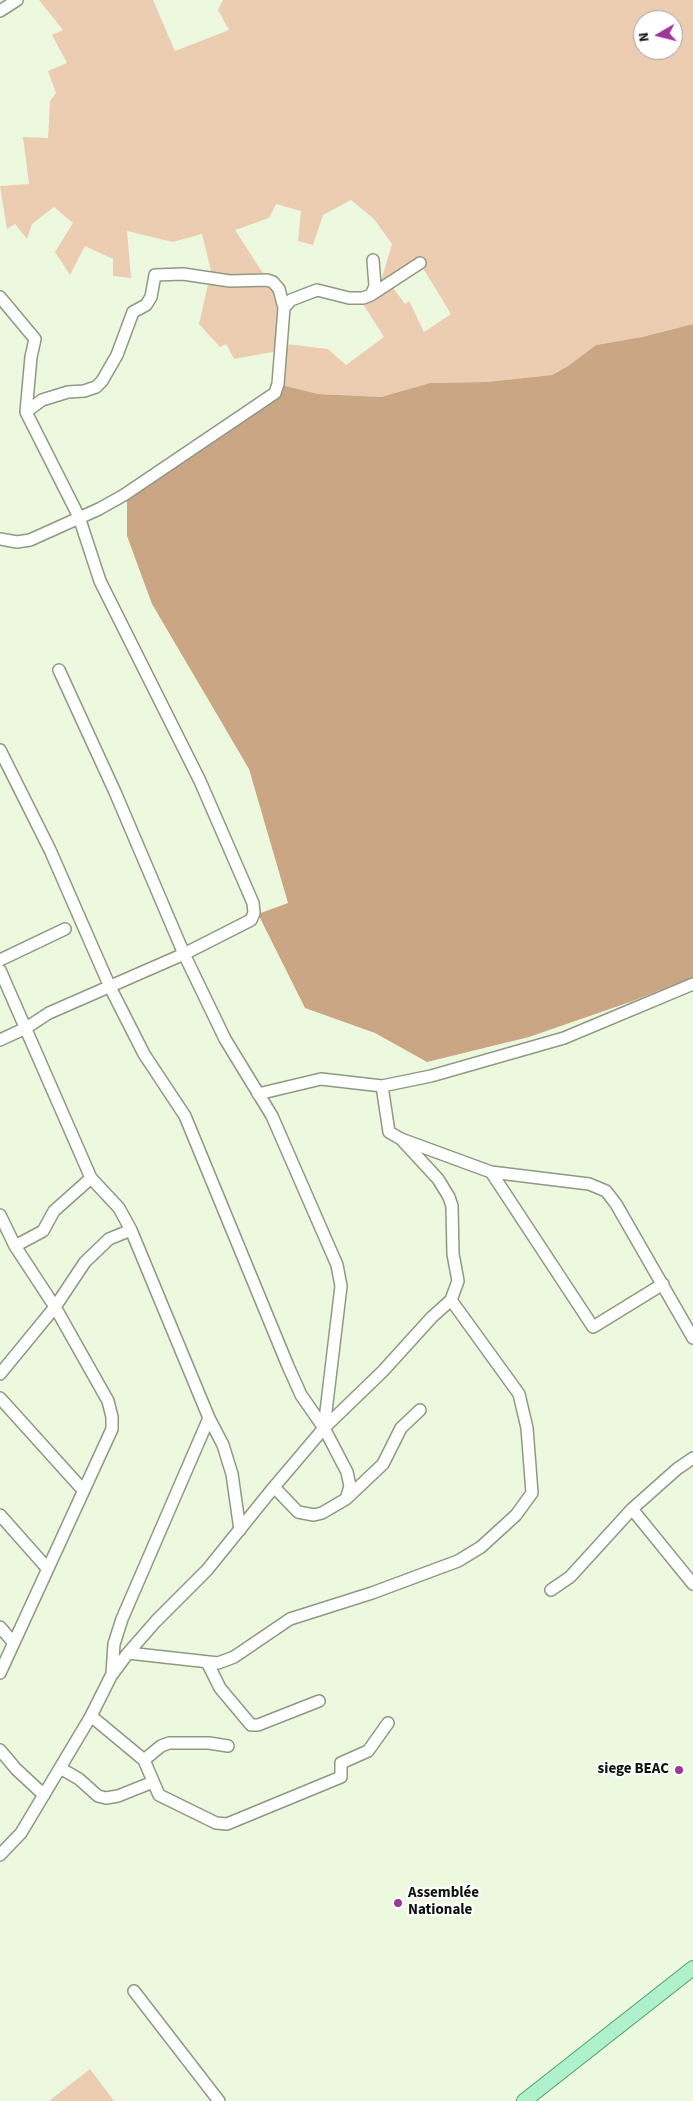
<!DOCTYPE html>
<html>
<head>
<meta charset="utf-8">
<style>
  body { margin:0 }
  #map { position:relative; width:693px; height:2101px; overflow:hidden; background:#edf9df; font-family:"Source Sans 3",sans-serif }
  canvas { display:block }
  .north { position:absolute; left:633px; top:10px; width:50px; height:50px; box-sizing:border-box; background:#fff; border:1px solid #9fa09d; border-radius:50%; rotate:262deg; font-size:14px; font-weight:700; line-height:20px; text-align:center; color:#0f120a }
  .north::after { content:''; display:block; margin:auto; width:18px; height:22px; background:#9f379b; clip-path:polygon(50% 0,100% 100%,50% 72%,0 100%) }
</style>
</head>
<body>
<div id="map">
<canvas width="693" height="2101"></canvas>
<div class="north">N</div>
</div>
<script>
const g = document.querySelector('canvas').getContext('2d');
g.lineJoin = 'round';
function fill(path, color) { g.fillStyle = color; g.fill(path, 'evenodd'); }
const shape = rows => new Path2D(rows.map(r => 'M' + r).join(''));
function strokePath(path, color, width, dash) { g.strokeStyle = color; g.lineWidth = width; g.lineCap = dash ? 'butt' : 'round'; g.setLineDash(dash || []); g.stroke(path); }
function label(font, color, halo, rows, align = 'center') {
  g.font = font + ' "Source Sans 3",sans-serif'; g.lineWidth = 4.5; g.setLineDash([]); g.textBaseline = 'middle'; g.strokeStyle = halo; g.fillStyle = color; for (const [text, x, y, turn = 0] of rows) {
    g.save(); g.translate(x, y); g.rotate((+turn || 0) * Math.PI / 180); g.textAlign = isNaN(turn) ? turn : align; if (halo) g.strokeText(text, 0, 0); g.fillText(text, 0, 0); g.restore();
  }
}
fill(shape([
  [39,0,153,0,175,51,229,30,218,10,223,0,693,0,693,324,642,337,596,345,568,366,552,375,487,382,430,383,381,397,318,394,282,385,286,344,328,349,346,365,384,337,363,304,391,285,405,304,409,301,424,332,451,314,418,260,379,287,392,244,374,219,351,200,323,215,313,245,298,241,301,211,276,204,269,218,235,230,281,301,278,351,234,359,226,344,220,347,199,324,211,271,202,234,173,242,127,231,131,278,113,276,113,259,85,246,70,275,55,252,73,223,54,207,32,224,27,239,15,224,7,229,0,186,29,184,23,137,48,138,50,101,56,93,48,71,67,63,52,35,63,30],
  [643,20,673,20,673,50,643,50],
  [90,2069,114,2101,49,2101]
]), '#eccdb2');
fill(shape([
  [693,324,693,977,633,1001,529,1037,427,1062,375,1033,305,1008,258,914,288,903,249,769,152,604,127,536,127,485,282,385,318,394,381,397,430,383,487,382,552,375,568,366,596,345,642,337]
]), '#caa685');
const minor = shape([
  [0,11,17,0],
  [371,295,420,263],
  [0,297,35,339,31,357,26,412,79,517,100,581,200,781,253,903,254,913,251,920,184,954,49,1013,26,1028,0,1040],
  [26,412,42,400,68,392,84,391,96,387,102,381,117,355,133,312,146,305,151,297,155,275,183,274,230,281,267,280,273,282,279,289,284,308],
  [0,539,17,542,30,540,99,509,124,495,275,393,278,384,284,308,291,300,317,290,349,298,363,298,371,295,375,286,373,260],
  [59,670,115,792,184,954,225,1039,272,1116,337,1265,341,1286,324,1428],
  [0,750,50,850,110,987,144,1054,185,1116,288,1366,301,1395,324,1428,347,1472,350,1486,346,1499,322,1513,314,1515,298,1512,274,1487],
  [0,960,65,929],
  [0,970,91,1178,119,1208,131,1230,209,1418,223,1445,232,1474,240,1530],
  [382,1086,389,1132,401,1139,491,1172,589,1184,606,1191,616,1204,693,1338],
  [258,1094,321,1079,382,1086,431,1076,564,1038,693,984],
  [491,1172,593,1327,663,1284],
  [0,1215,15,1246,55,1307,108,1401,112,1417,112,1429,0,1673],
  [15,1246,43,1231,54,1211,91,1178],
  [0,1374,55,1307,85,1262,109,1239,131,1230],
  [0,1398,83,1490],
  [346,1499,383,1464,401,1428,420,1410],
  [632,1509,693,1584],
  [0,1515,47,1568],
  [551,1590,570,1577,632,1509,677,1469,693,1458],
  [0,1627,13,1642],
  [128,1653,218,1663,234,1657,290,1619,372,1593,458,1561,481,1547,516,1515,532,1493,527,1428,519,1394,451,1300],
  [207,1662,220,1688,251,1725,258,1725,319,1701],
  [112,1674,114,1644,122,1619,209,1418],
  [91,1716,144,1760,159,1795,216,1823,227,1824,341,1777,341,1763,368,1751,388,1723],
  [0,1750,16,1769,44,1795],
  [144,1760,161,1746,169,1743,209,1743,228,1746],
  [60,1768,79,1779,98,1796,106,1798,118,1796,153,1782],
  [0,1855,21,1833,91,1716,111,1676,128,1653,156,1621,207,1570,274,1487,324,1428,383,1371,432,1317,451,1300,458,1281,453,1254,452,1206,449,1197,438,1179,401,1139],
  [134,1991,219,2101]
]);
const major = shape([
  [524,2101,693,1968]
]);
strokePath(minor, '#8f9982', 14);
strokePath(major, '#559d73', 16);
strokePath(minor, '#fff', 11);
strokePath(major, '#aff1cd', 14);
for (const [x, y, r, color] of [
  [679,1770,5,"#9f379b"],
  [398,1903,5,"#9f379b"]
]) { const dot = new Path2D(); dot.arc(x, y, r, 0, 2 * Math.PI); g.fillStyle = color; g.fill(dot); strokePath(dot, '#fff', 2); }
label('bold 15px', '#0f120a', '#fff', [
  ["siege BEAC",669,1770],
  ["Assemblée",408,1894,"left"],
  ["Nationale",408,1911,"left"]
], 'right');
</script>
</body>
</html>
